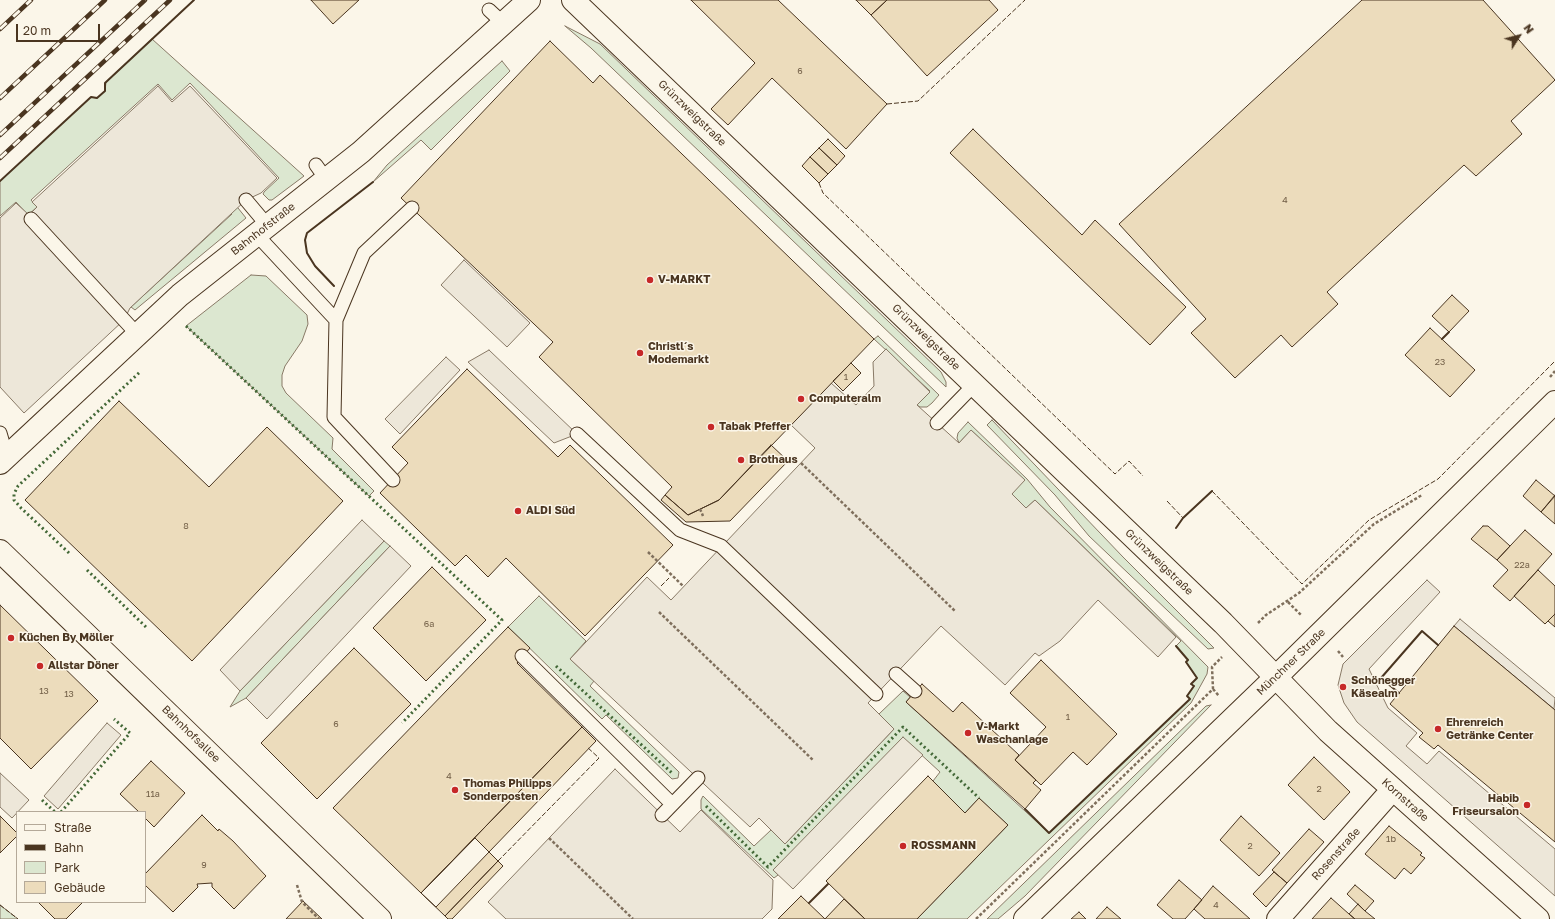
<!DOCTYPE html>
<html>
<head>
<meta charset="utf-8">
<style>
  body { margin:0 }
  #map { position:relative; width:1555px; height:919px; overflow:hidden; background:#fbf6e9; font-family:"Golos Text",sans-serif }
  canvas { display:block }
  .legend { position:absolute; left:16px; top:811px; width:130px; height:92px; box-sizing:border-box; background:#fbf6e9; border:1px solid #b4a999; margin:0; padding:5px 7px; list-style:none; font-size:12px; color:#4a3520 }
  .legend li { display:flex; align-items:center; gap:8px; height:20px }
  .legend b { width:20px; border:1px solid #b4a999 }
  .north { position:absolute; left:1499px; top:16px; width:40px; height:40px; -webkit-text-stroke:3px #fbf6e9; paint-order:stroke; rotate:54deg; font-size:11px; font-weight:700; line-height:16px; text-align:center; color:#4a3520 }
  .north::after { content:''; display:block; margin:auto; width:14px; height:18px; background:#4a3520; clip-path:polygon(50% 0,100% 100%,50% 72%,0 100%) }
  .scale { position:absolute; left:16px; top:24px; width:84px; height:18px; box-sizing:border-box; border:2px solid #4a3520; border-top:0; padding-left:5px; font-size:12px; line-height:14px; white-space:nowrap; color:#4a3520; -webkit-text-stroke:3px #fbf6e9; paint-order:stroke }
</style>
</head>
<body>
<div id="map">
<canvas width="1555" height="919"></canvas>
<ul class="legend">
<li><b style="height:5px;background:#fbf6e9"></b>Straße</li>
<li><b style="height:5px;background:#4a3520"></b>Bahn</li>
<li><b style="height:11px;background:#dce7d0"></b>Park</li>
<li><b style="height:11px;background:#ecdcbc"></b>Gebäude</li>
</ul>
<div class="north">N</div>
<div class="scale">20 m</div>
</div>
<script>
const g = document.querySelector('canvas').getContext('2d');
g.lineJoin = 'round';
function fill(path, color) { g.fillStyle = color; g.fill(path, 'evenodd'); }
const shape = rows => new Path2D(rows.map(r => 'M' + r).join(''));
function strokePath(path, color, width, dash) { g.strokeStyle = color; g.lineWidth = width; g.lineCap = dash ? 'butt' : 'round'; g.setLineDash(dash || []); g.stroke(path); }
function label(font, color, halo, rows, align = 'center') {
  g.font = font + ' "Golos Text",sans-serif'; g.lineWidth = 3; g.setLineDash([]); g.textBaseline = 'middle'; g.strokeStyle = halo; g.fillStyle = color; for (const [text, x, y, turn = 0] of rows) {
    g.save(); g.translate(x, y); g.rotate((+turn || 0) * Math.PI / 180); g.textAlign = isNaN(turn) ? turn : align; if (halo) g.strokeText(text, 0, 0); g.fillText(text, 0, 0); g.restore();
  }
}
const green = shape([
  [565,26,600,44,941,372,946,382,946,387,591,48,565,26],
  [152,39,304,176,272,200,269,200,263,194,264,192,279,178,190,83,172,100,158,84,31,200,37,207,28,215,16,202,0,216,0,181,91,97,97,98,105,91,106,82,152,39],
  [502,61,510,71,431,150,421,140,373,182,387,165,502,61],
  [217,197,230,198,246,218,135,310,131,307,232,214,217,197],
  [251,275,266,276,307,315,308,324,302,341,285,366,282,375,282,386,286,393,333,438,332,449,374,491,369,496,186,326,251,275],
  [878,336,939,395,932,403,927,407,920,407,917,405,930,391,874,339,878,336],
  [992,420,1123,557,1214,648,1208,649,1089,536,1055,495,987,425,992,420],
  [968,422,1027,479,1050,507,1208,667,1207,674,1191,703,967,919,917,919,1008,825,979,798,965,813,933,781,940,772,903,738,774,870,778,875,774,878,701,809,701,800,703,796,754,846,771,830,785,844,894,729,879,714,903,691,910,697,906,702,1049,833,1190,699,1187,696,1194,686,1191,684,1197,678,1186,662,1188,660,1176,646,1181,641,1035,500,1026,508,1011,494,1024,480,971,430,959,443,957,438,958,433,968,422],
  [384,541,390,546,246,698,230,707,240,691,384,541],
  [539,596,586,641,570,659,594,681,590,686,679,772,678,778,672,779,606,715,602,719,508,627,539,596],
  [1211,705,1025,896,998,919,987,919,1206,706,1211,705],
  [0,905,18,919,0,919,0,905]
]);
fill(green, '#dce7d0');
strokePath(green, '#887966', 1);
const parking = shape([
  [158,86,172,102,190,86,277,178,261,193,246,200,130,308,124,320,24,413,0,387,0,218,16,203,29,215,37,207,32,202,158,86],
  [464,260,530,323,507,347,441,285,464,260],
  [886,349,930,392,917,405,959,443,971,430,1025,480,1012,494,1026,508,1035,500,1176,637,1158,657,1098,600,1060,641,1039,656,1035,653,1005,685,941,626,868,703,894,729,785,844,759,818,750,827,570,659,647,577,671,600,815,448,791,425,831,383,856,405,874,386,873,362,886,349],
  [489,350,577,434,554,443,468,362,489,350],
  [446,357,460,370,400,434,385,419,446,357],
  [362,520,384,541,240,691,220,670,362,520],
  [390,546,411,566,267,719,246,698,390,546],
  [1427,580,1440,592,1369,669,1388,708,1417,733,1406,746,1427,764,1439,751,1555,849,1555,896,1357,722,1344,703,1338,685,1343,664,1427,580],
  [1460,619,1555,698,1554,709,1454,626,1460,619],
  [107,723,121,735,58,809,44,796,107,723],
  [903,737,923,755,793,889,773,870,903,737],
  [615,769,680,832,701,810,773,880,772,909,762,919,506,919,488,902,615,769],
  [0,773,29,800,12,818,0,807,0,773]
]);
fill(parking, '#ede7d9');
strokePath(parking, '#887966', 1);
const building = shape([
  [311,0,359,0,333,24,311,0],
  [691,0,778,0,887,104,846,149,772,78,728,125,711,109,755,63,691,0],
  [856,0,887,0,871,15,856,0],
  [887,0,989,0,998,10,927,76,871,15,887,0],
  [1362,0,1483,0,1555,80,1511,121,1522,134,1476,176,1464,165,1327,292,1338,304,1292,347,1281,335,1235,378,1191,333,1206,319,1119,224,1362,0],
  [550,41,593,83,600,75,874,339,719,500,688,515,665,495,672,487,539,357,553,342,401,198,550,41],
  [973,129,1082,235,1095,220,1186,307,1150,345,950,153,973,129],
  [828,139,845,156,837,165,819,148,828,139],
  [819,148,837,165,828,174,810,157,819,148],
  [810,157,828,174,819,183,802,166,810,157],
  [1452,295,1469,311,1449,332,1432,316,1452,295],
  [1430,328,1475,370,1450,397,1405,355,1430,328],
  [851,363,861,373,843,391,833,381,851,363],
  [467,369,558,457,570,445,673,545,585,636,506,558,488,577,466,555,455,566,380,493,408,463,392,447,467,369],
  [119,401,209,487,267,427,343,501,192,661,25,500,119,401],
  [771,445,788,461,730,521,686,522,661,500,665,495,688,515,719,500,771,445],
  [1536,480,1555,496,1541,512,1523,496,1536,480],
  [1555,495,1555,524,1541,512,1555,495],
  [1483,526,1488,526,1510,546,1497,560,1471,539,1483,526],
  [1525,530,1552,554,1510,601,1493,586,1508,570,1497,560,1525,530],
  [432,567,486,620,426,681,373,628,432,567],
  [1538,570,1555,586,1555,614,1545,624,1514,596,1538,570],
  [0,605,98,701,31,769,0,738,0,605],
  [1555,614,1555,627,1548,621,1555,614],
  [1454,626,1555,710,1555,842,1438,745,1434,749,1419,737,1423,733,1390,704,1454,626],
  [508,627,530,648,517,663,582,727,421,893,333,808,508,627],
  [354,648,411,704,317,799,261,743,354,648],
  [1041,660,1117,734,1087,765,1073,752,1041,785,1015,760,1046,727,1010,693,1041,660],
  [922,684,953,712,962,702,1019,755,1015,760,1036,780,1033,783,1041,790,1025,809,906,702,922,684],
  [582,727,596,741,436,907,421,893,582,727],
  [1314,757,1350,792,1324,820,1288,785,1314,757],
  [151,761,185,793,154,827,145,818,145,812,139,812,120,794,151,761],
  [928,776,965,813,979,798,1008,825,917,919,865,919,826,881,928,776],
  [202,815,218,831,219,829,233,841,266,876,234,909,212,887,212,883,197,884,198,887,173,912,145,885,145,874,202,815],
  [0,816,17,833,17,836,0,853,0,816],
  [1241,816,1280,853,1259,876,1220,840,1241,816],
  [1389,826,1422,853,1420,855,1425,858,1411,874,1404,868,1395,879,1365,854,1389,826],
  [1309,829,1324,842,1287,883,1272,870,1309,829],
  [475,838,498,861,445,916,421,893,475,838],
  [498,861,503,866,452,919,448,919,445,916,498,861],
  [1274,872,1287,883,1266,907,1253,894,1274,872],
  [1179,880,1202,900,1185,919,1173,919,1157,905,1179,880],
  [1355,885,1374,901,1365,911,1347,894,1355,885],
  [1213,886,1250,919,1205,919,1194,909,1213,886],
  [801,896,825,919,844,899,865,919,778,919,801,896],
  [1331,898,1349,914,1355,919,1312,919,1331,898],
  [303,901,322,919,286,919,303,901],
  [38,902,83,902,66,919,55,919,38,902],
  [1358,904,1365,911,1375,919,1355,919,1349,914,1358,904],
  [1107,907,1121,919,1096,919,1107,907],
  [1079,912,1086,919,1071,919,1079,912]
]);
fill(building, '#ecdcbc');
strokePath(building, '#4a3520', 1);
const lane = shape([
  [489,10,504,24],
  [316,165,326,179],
  [246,200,267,225],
  [31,219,137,334],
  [256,234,336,320],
  [937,423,975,384],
  [0,433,7,457],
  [577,434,680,530,721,546,876,694],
  [393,480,334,417,336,320,364,253,412,208],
  [522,656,672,804],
  [896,674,915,691],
  [662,815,698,778]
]);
const street = shape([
  [573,0,1223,623,1328,731,1538,919],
  [0,463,180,295,361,152,529,0],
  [0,551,380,919],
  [1278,919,1393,789]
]);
const primary = shape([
  [1025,919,1276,677,1555,402]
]);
strokePath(lane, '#4a3520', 15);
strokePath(street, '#4a3520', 24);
strokePath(primary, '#4a3520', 24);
strokePath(shape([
  [1550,377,1555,371],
  [801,463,955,611],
  [700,509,703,516],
  [648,552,683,586],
  [1288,602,1302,616],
  [659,612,814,761],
  [1258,623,1266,615,1299,593,1374,524,1422,495],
  [1338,651,1343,657],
  [1213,689,1219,696],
  [549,838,633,919],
  [297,885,302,902,319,919],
  [976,919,1213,689,1212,667,1222,657]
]), '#7f6f5c', 2.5, [3, 2]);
strokePath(lane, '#fbf6e9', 13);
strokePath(street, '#fbf6e9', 22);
strokePath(primary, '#fbf6e9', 22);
const rail = shape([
  [0,29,31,0],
  [0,98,105,0],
  [0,135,145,0],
  [0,158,170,0]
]);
strokePath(rail, '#4a3520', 4.5);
strokePath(rail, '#fbf6e9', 3, [9]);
strokePath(shape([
  [186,326,502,620,402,723],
  [69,553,21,508,14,500,14,494,18,486,141,371],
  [87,570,147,628],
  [556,666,672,773],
  [42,800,55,812],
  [706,806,768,867,903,727,979,798],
  [61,812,130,733,114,719]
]), '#436837', 3, [2, 3]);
strokePath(shape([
  [887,104,918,101,1025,0],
  [819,183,823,193,1115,474,1129,461,1143,476],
  [1212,491,1302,584,1369,520,1438,479,1555,361],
  [1167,501,1183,518],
  [661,586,669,578],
  [498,861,599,758,587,747],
  [0,905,18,919]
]), '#4a3520', 1, [5, 2]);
strokePath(shape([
  [0,181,91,97,97,98,105,91,105,83,194,0],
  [334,286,315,266,307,253,305,240,307,233,373,182],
  [1442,339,1449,332],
  [1176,528,1183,518,1212,491],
  [1399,693,1381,678,1422,631,1438,645],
  [1025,809,1049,833,1190,699,1187,696,1194,686,1191,684,1197,678,1186,662,1188,660,1176,646],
  [809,903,828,884]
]), '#4a3520', 2);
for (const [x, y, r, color] of [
  [650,280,4,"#c62828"],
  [640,353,4,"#c62828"],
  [801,399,4,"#c62828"],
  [711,427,4,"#c62828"],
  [741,460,4,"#c62828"],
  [518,511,4,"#c62828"],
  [11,638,4,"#c62828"],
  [40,666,4,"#c62828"],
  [1343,687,4,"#c62828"],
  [1438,729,4,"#c62828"],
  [968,733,4,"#c62828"],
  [455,790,4,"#c62828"],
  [1527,805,4,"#c62828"],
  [903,846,4,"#c62828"]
]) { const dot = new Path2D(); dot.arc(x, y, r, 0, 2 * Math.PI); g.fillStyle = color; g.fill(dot); strokePath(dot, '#fbf6e9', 1.5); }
label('9px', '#725f47', null, [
  ["6",800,71],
  ["4",1285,200],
  ["23",1440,362],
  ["1",846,377],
  ["8",186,526],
  ["22a",1522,565],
  ["6a",429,624],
  ["13",44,691],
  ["13",69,694],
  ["1",1068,717],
  ["6",336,724],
  ["4",449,776],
  ["2",1319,789],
  ["11a",153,794],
  ["1b",1391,839],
  ["2",1250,846],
  ["9",204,865],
  ["4",1216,905]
]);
label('11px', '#4a3520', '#fbf6e9', [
  ["Grünzweigstraße",692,113,44],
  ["Bahnhofstraße",263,229,-38],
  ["Grünzweigstraße",926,337,44],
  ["Grünzweigstraße",1159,562,44],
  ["Münchner Straße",1291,662,-44],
  ["Bahnhofsallee",191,734,44],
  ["Kornstraße",1405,800,42],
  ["Rosenstraße",1336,854,-48]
]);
label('bold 11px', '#4a3520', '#fbf6e9', [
  ["V-MARKT",658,280],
  ["Christl´s",648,347],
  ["Modemarkt",648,360],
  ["Computeralm",809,399],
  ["Tabak Pfeffer",719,427],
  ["Brothaus",749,460],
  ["ALDI Süd",526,511],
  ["Küchen By Möller",19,638],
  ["Allstar Döner",48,666],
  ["Schönegger",1351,681],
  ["Käsealm",1351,694],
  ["Ehrenreich",1446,723],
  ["Getränke Center",1446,736],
  ["V-Markt",976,727],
  ["Waschanlage",976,740],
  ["Thomas Philipps",463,784],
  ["Sonderposten",463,797],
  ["Habib",1519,799,"right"],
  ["Friseursalon",1519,812,"right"],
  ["ROSSMANN",911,846]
], 'left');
</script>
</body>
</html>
